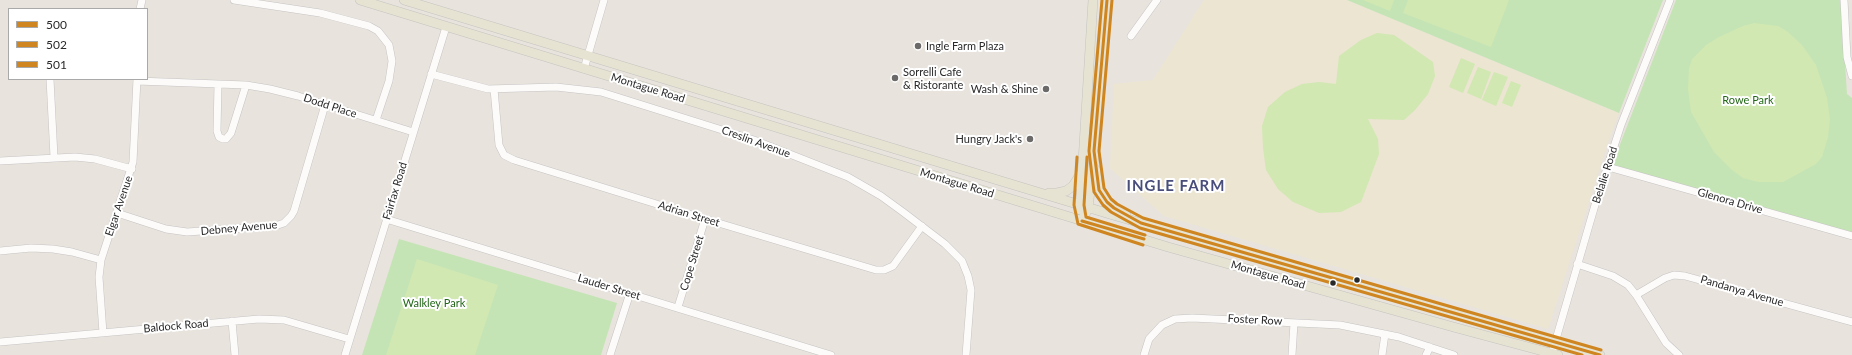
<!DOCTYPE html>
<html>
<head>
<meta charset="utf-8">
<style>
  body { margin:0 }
  #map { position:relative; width:1852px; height:355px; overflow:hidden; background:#e8e4dd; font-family:Lato,sans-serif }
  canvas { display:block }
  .legend { position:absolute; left:8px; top:8px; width:140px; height:72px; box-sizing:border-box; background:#fff; border:1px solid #a9a9a9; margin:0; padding:5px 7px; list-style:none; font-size:12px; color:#292929 }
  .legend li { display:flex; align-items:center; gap:8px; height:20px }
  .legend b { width:20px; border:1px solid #a9a9a9 }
</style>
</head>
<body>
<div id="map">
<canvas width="1852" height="355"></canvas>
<ul class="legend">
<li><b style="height:5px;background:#cf8620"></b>500</li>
<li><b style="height:5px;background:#cf8620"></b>502</li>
<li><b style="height:5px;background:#cf8620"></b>501</li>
</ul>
</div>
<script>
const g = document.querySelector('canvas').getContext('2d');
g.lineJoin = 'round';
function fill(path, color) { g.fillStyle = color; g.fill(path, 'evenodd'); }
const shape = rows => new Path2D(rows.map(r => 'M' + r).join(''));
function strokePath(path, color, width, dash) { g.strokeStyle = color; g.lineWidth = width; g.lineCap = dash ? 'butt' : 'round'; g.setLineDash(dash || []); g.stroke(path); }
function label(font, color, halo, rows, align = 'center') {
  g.font = font + ' Lato,sans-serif'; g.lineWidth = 4; g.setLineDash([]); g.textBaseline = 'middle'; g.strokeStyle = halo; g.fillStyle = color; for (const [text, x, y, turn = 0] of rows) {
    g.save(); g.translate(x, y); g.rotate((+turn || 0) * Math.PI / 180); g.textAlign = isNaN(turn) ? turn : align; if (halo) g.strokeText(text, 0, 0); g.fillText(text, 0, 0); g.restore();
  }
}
fill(shape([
  [1204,0,1347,0,1619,113,1609,139,1548,329,1164,216,1110,168,1114,84,1153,80]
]), '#ebe5d1');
fill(shape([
  [1347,0,1663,0,1619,113],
  [1676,0,1841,0,1847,94,1852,98,1852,233,1612,165],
  [399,239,617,303,601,355,362,355]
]), '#c5e4b5');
fill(shape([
  [1363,0,1394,0,1390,11],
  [1408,0,1509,0,1491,47,1403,13],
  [1754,23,1778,26,1788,32,1802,45,1816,65,1827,98,1830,119,1828,137,1822,157,1816,164,1783,182,1758,182,1743,178,1732,170,1714,152,1691,112,1688,89,1689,69,1692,59,1706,45,1719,37,1743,26],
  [1377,33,1394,35,1433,62,1435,76,1428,94,1415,110,1404,120,1368,119,1378,139,1379,154,1361,202,1341,212,1319,213,1293,202,1278,189,1266,170,1263,148,1262,126,1268,107,1285,92,1302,84,1319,82,1336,84,1339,56,1361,40],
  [1461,58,1475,64,1463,93,1449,87],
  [1478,67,1491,72,1481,99,1467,93],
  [1494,72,1508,77,1496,106,1482,100],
  [1511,81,1521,85,1512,107,1502,103],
  [417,259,498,285,475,355,386,355]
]), '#d1e8b2');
const minor = shape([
  [234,0,320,13,369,26,378,31,389,45,392,61,389,81,376,120],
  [1844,0,1847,57,1852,76],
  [140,9,142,0],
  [1131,36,1157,0],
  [584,69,604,0],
  [431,74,488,89,556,87,601,92,754,140,848,177,881,196,903,212,945,244,962,261,968,276,971,290,966,355],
  [50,79,54,157],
  [137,81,246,85,270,89,298,96,413,132],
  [218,84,217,131,219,137,223,139,226,139,231,133,246,85],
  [494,89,499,145,504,155,514,160,705,219,876,270,884,270,893,266,922,226],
  [0,161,75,157,95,159,132,169],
  [1608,167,1852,236],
  [117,213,166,229,187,232,275,226,284,223,291,216,294,211,325,105],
  [386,219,831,355],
  [0,251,31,248,53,249,72,252,101,260],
  [1577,264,1613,276,1628,285,1636,295,1666,343,1679,355],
  [1636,295,1665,278,1674,275,1685,276,1852,322],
  [678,307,705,219],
  [232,321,235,355],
  [103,333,99,277,101,260,133,162,137,79],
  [0,342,259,319,284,320,349,339],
  [1552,353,1595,205,1621,125,1670,0],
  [345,355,446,27],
  [610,355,630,293],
  [1144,355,1149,339,1162,325,1175,319,1192,318,1340,325,1399,337,1454,355],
  [1292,355,1294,323],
  [1382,355,1385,334],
  [1426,355,1430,347]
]);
const major = shape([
  [360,0,1168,247,1457,328,1558,355],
  [404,0,1113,215,1600,355],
  [1096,170,1097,181,1103,197,1114,208,1126,215],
  [1049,193,1057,193,1066,191,1073,186,1080,175],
  [1080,210,1093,0],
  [1082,221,1088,208,1093,165,1107,0]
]);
strokePath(minor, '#c5c3c3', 8);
strokePath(major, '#c4c3c0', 10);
strokePath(minor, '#fcfbfa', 7);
strokePath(major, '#e6e3d2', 9);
strokePath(shape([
  [1107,0,1094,151,1099,190,1107,202,1114,208,1141,223,1600,355],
  [1082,221,1144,239]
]), '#cf8620', 3);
strokePath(shape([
  [1102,0,1089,151,1094,192,1103,205,1111,212,1140,228,1582,355],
  [1077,157,1074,205,1078,224,1143,245]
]), '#cf8620', 3);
strokePath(shape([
  [1112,0,1099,151,1104,188,1111,199,1117,204,1143,218,1601,350],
  [1087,157,1084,205,1086,217,1145,235]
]), '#cf8620', 3);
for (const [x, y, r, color] of [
  [918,46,4,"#6c6a68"],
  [895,78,4,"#6c6a68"],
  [1046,89,4,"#6c6a68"],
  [1030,139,4,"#6c6a68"],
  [1357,280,3.5,"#292929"],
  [1333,283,3.5,"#292929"]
]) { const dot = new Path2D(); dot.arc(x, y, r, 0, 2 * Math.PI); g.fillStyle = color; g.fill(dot); strokePath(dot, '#fff', 1.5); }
label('11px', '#292929', '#fff', [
  ["Ingle Farm Plaza",926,46],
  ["Sorrelli Cafe",903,72],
  ["& Ristorante",903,85],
  ["Wash & Shine",1038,89,"right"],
  ["Hungry Jack's",1022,139,"right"]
], 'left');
label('11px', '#292929', '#fff', [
  ["Montague Road",648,88,17],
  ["Dodd Place",330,106,18],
  ["Creslin Avenue",756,142,20],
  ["Belalie Road",1605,175,-72],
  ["Montague Road",957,183,17],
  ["Fairfax Road",395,191,-73],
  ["Glenora Drive",1730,201,16],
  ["Elgar Avenue",119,206,-71],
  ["Adrian Street",689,214,17],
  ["Debney Avenue",239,228,-5],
  ["Cope Street",692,263,-73],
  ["Montague Road",1268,275,16],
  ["Lauder Street",609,287,17],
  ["Pandanya Avenue",1742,291,16],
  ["Foster Row",1255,320,3],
  ["Baldock Road",176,326,-5]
]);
label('11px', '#226717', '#fff', [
  ["Rowe Park",1748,100],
  ["Walkley Park",434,303]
]);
g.letterSpacing = '1px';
label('bold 15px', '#484d7a', '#fff', [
  ["INGLE FARM",1176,186]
]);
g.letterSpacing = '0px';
</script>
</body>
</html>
